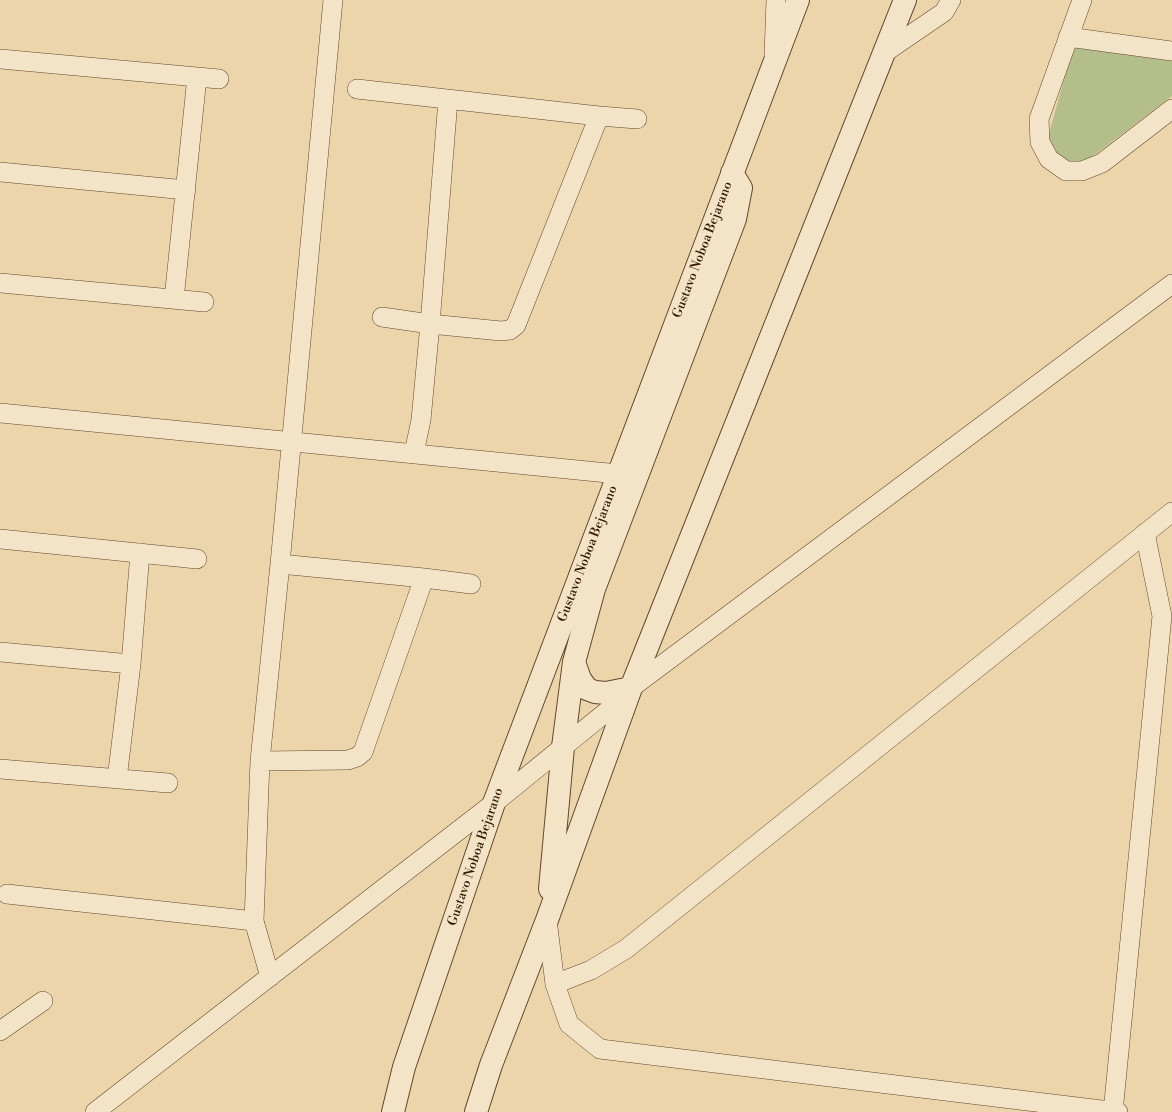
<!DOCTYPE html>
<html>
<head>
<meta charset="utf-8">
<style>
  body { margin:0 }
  canvas { display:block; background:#ecd5aa }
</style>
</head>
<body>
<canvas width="1172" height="1112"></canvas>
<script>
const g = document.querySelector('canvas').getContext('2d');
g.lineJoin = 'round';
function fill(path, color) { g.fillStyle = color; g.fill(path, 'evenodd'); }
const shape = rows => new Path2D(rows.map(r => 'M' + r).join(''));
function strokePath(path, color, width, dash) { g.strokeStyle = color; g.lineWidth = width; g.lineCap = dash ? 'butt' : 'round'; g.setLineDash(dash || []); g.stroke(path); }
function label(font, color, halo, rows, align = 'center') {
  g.font = font + ' "Libre Bodoni",serif'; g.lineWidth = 3.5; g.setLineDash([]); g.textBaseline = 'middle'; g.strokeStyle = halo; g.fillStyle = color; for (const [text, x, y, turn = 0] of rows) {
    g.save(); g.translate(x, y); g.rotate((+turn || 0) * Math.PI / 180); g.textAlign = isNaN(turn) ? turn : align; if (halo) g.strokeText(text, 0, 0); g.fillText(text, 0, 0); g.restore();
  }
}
fill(shape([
  [1073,47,1172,56,1172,96,1084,163,1076,163,1067,161,1058,155,1048,137]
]), '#b4be8b');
const minor = shape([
  [1082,0,1039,119,1040,142,1049,159,1066,171,1082,171,1102,163,1172,109],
  [1068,37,1172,51],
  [884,53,944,12,951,0],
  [774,55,776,0],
  [0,59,219,79],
  [357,89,599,116,637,119],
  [0,172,186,190],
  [0,283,204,302],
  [174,299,197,77],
  [382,317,430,324,501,331,510,330,516,325,599,116],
  [0,413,618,474],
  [414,453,421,420,430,324,448,100],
  [0,539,197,559],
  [280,564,424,578,471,584],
  [0,652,131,664],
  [260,761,348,760,357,757,363,752,424,578],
  [0,769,168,783],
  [117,779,131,664,140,553],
  [7,894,254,921],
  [547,920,555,984,569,1024,600,1049,1118,1112],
  [270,977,254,921,260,761,280,564,333,0],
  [555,984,591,970,626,949,1172,512],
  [0,1031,43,1001],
  [95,1112,494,803,611,708,631,688,1172,284],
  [1113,1112,1162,616,1145,533]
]);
const tertiary = shape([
  [574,662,580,679,587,689,595,692,606,693,631,688],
  [550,889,563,747,574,662,594,589,735,219,741,188,732,173],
  [393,1112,404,1067,494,803,798,0],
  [476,1112,491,1065,547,920,631,688,905,0]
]);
strokePath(minor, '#61472b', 20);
strokePath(tertiary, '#61472b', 24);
strokePath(minor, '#f3e4c8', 19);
strokePath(tertiary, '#f3e4c8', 22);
label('13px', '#331801', '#f3e4c8', [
  ["Gustavo Noboa Bejarano",703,250,-69],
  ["Gustavo Noboa Bejarano",588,554,-69],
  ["Gustavo Noboa Bejarano",476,857,-71]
]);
</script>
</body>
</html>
